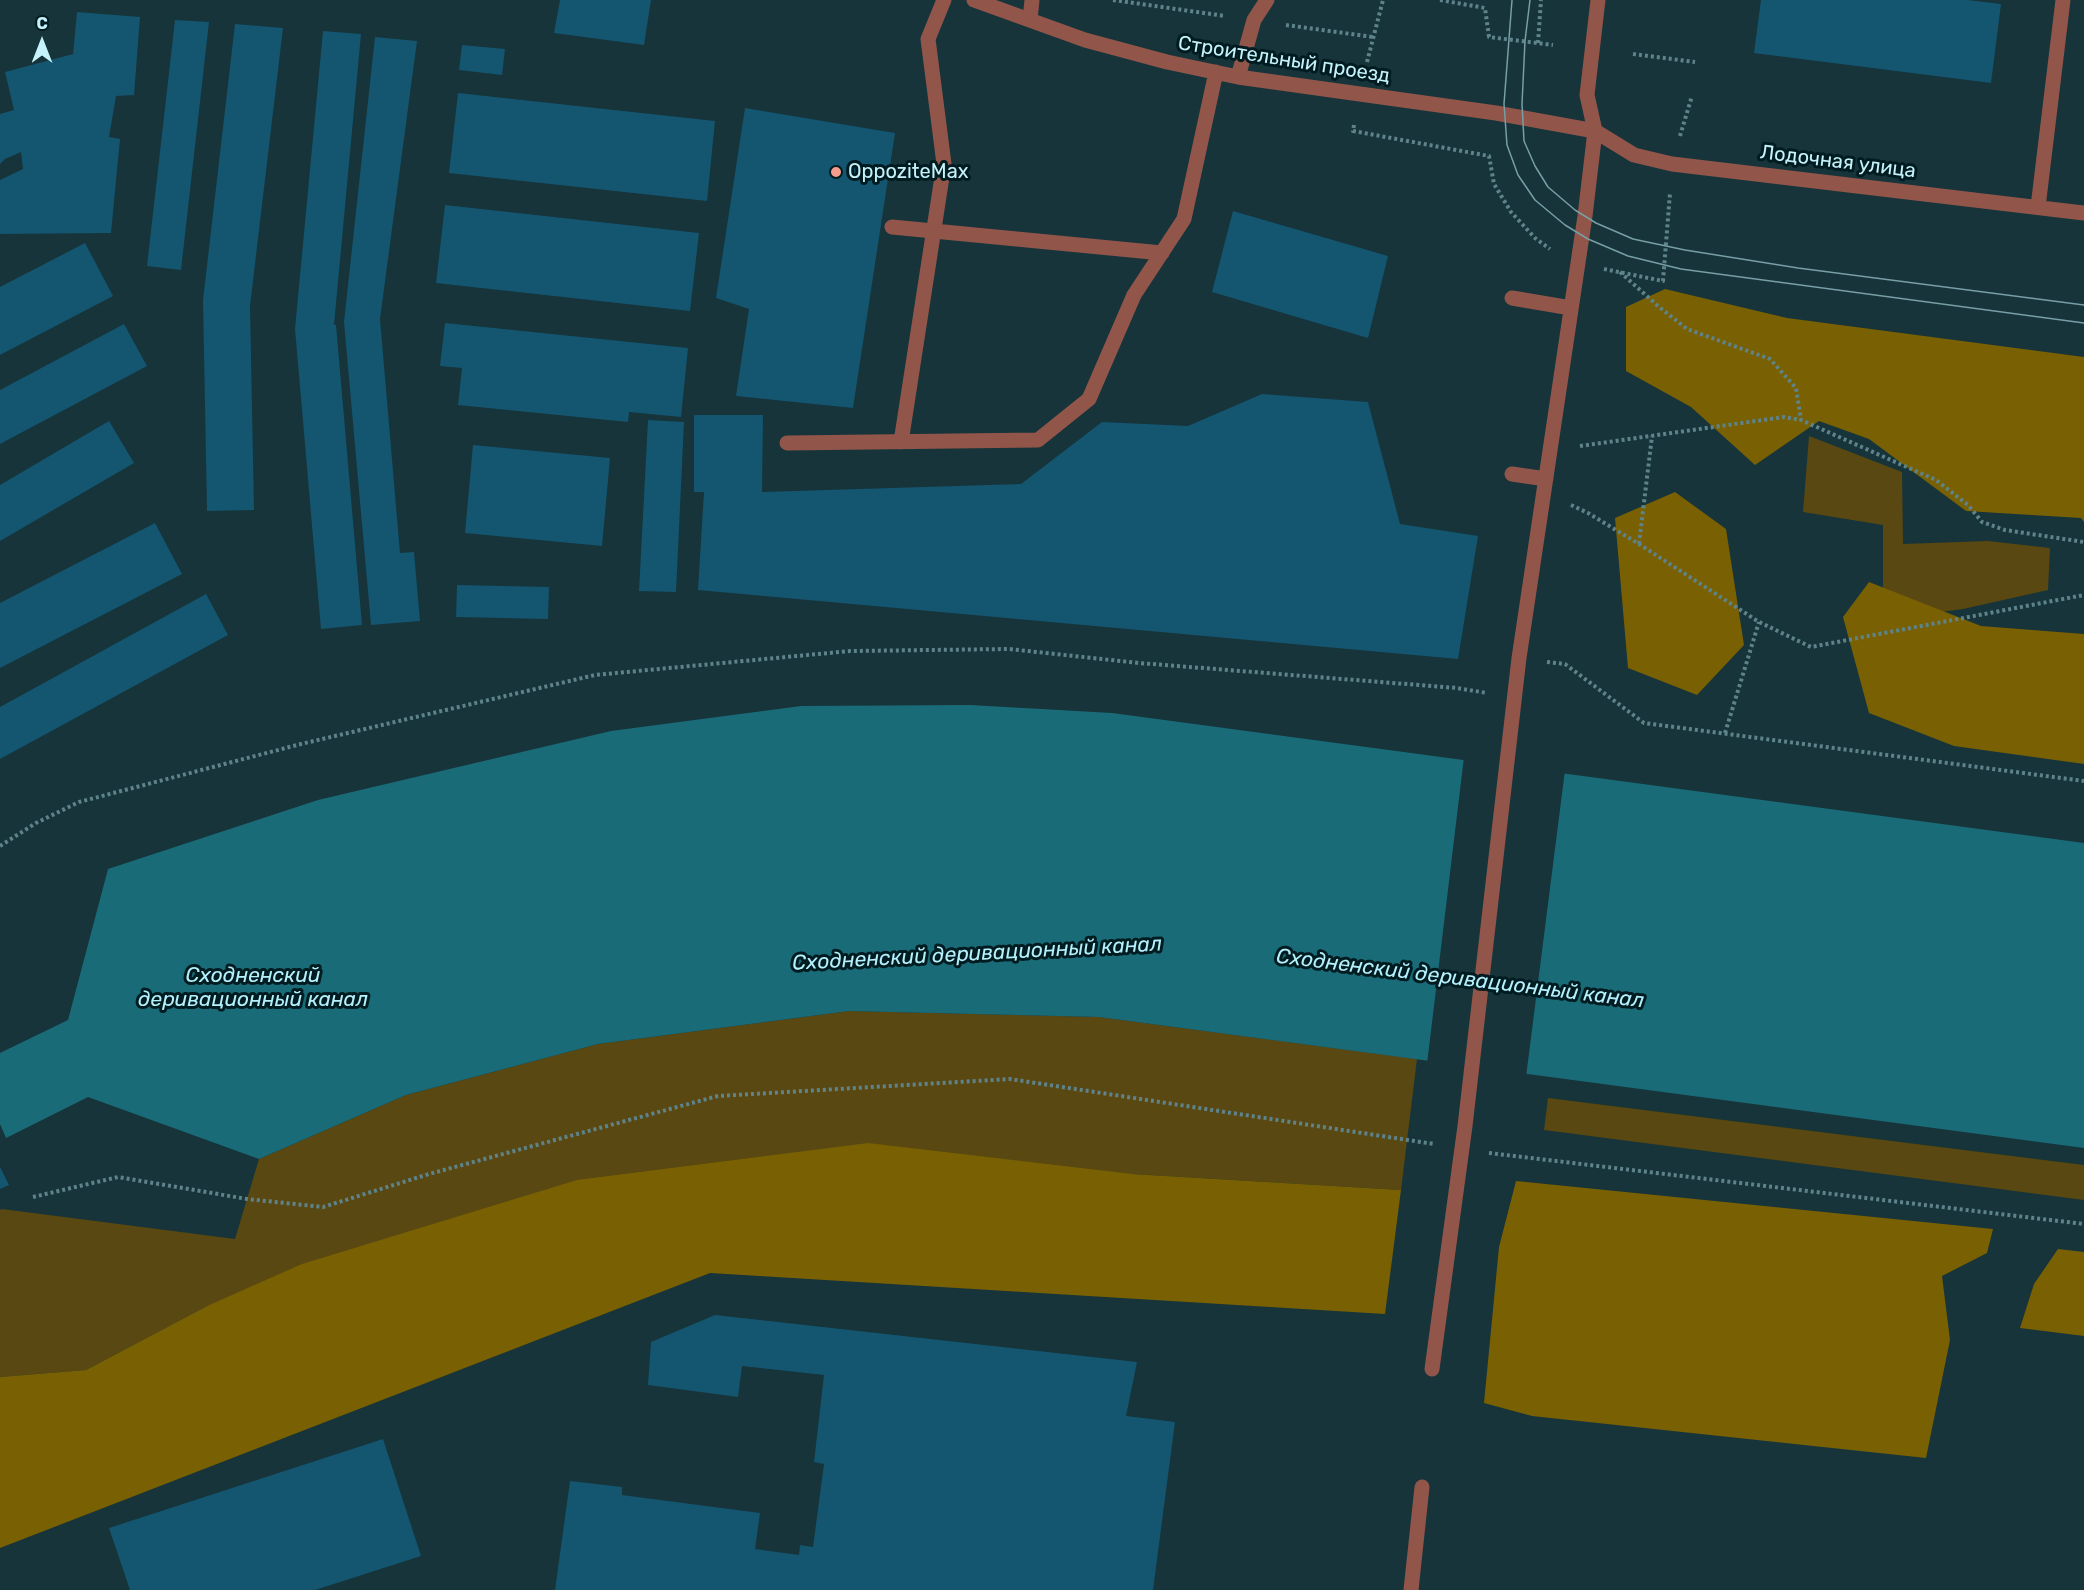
<!DOCTYPE html>
<html>
<head>
<meta charset="utf-8">
<style>
  body { margin:0 }
  #map { position:relative; width:2084px; height:1590px; overflow:hidden; background:#16343a; font-family:Rubik,sans-serif }
  canvas { display:block }
  .north { position:absolute; left:12px; top:12px; width:60px; height:60px; -webkit-text-stroke:4px #001c21; paint-order:stroke; rotate:0deg; font-size:16px; font-weight:700; line-height:24px; text-align:center; color:#c6f2fb }
  .north::after { content:''; display:block; margin:auto; width:21px; height:27px; background:#c6f2fb; clip-path:polygon(50% 0,100% 100%,50% 72%,0 100%) }
</style>
</head>
<body>
<div id="map">
<canvas width="2084" height="1590"></canvas>
<div class="north">С</div>
</div>
<script>
const g = document.querySelector('canvas').getContext('2d');
g.lineJoin = 'round';
function fill(path, color) { g.fillStyle = color; g.fill(path, 'evenodd'); }
const shape = rows => new Path2D(rows.map(r => 'M' + r).join(''));
function strokePath(path, color, width, dash) { g.strokeStyle = color; g.lineWidth = width; g.lineCap = dash ? 'butt' : 'round'; g.setLineDash(dash || []); g.stroke(path); }
function label(font, color, halo, rows, align = 'center') {
  g.font = font + ' Rubik,sans-serif'; g.lineWidth = 6; g.setLineDash([]); g.textBaseline = 'middle'; g.strokeStyle = halo; g.fillStyle = color; for (const [text, x, y, turn = 0] of rows) {
    g.save(); g.translate(x, y); g.rotate((+turn || 0) * Math.PI / 180); g.textAlign = isNaN(turn) ? turn : align; if (halo) g.strokeText(text, 0, 0); g.fillText(text, 0, 0); g.restore();
  }
}
fill(shape([
  [1809,436,1902,472,1903,544,1988,541,2050,548,2048,590,1963,609,1883,620,1883,525,1803,512],
  [849,1011,1099,1017,1417,1059,1401,1190,1132,1174,207,1306,86,1370,0,1377,0,1210,2,1209,235,1239,259,1159,406,1095,598,1044],
  [1548,1098,2084,1165,2084,1200,1544,1130]
]), '#594811');
fill(shape([
  [1665,289,1787,318,2084,357,2084,522,2081,518,1966,511,1869,439,1819,421,1755,465,1691,407,1626,371,1626,307],
  [1675,492,1726,529,1744,645,1697,695,1628,668,1615,518],
  [1869,582,1981,626,2084,634,2084,764,1954,746,1869,713,1843,617],
  [868,1143,1132,1174,1401,1190,1385,1314,710,1273,0,1548,0,1377,86,1370,207,1306,302,1264,577,1180],
  [1516,1181,1993,1229,1987,1253,1942,1276,1950,1340,1926,1458,1532,1416,1484,1403,1499,1247],
  [2058,1249,2084,1252,2084,1336,2020,1328,2034,1284]
]), '#796002');
fill(shape([
  [970,705,1112,713,2084,843,2084,1148,1099,1017,849,1011,598,1044,406,1095,259,1159,88,1097,6,1138,0,1124,0,1053,68,1020,108,869,318,800,611,731,801,706]
]), '#1a6b78');
fill(shape([
  [1464,757,1565,770,1526,1077,1427,1064]
]), '#16343a');
fill(shape([
  [560,0,651,0,644,45,554,33],
  [1761,0,1967,0,2001,4,1991,83,1754,53],
  [77,12,140,17,134,95,116,96,109,137,120,139,111,233,0,234,0,180,23,169,21,152,5,159,0,164,0,114,14,110,5,72,73,54],
  [175,20,209,22,181,270,147,266],
  [235,24,283,28,250,306,254,510,207,511,203,300],
  [323,31,361,34,334,325,336,325,362,625,321,629,295,329],
  [375,37,417,41,380,319,400,553,414,552,420,621,371,625,344,322],
  [462,45,505,49,502,75,459,70],
  [458,93,715,121,707,201,449,173],
  [745,108,895,133,853,408,736,396,749,309,716,298],
  [445,205,699,233,690,311,436,283],
  [1233,211,1388,256,1368,338,1212,292],
  [85,243,113,296,0,355,0,287],
  [445,323,688,348,681,417,629,412,628,422,458,405,462,368,440,366],
  [124,324,147,366,0,444,0,390],
  [1262,394,1368,402,1400,524,1478,536,1458,659,698,590,704,492,694,492,694,415,763,415,762,492,1021,484,1102,422,1188,426],
  [648,420,684,422,676,592,639,591],
  [109,421,134,463,0,541,0,485],
  [473,445,610,458,602,546,465,533],
  [155,523,182,574,0,668,0,603],
  [457,585,549,587,548,619,456,617],
  [206,594,228,635,0,759,0,707],
  [0,1167,9,1185,0,1189],
  [715,1315,1137,1362,1126,1416,1175,1422,1153,1590,555,1590,570,1481,622,1487,622,1495,760,1513,755,1549,799,1555,800,1545,813,1547,824,1464,814,1462,824,1375,742,1366,738,1397,648,1385,651,1342],
  [383,1439,421,1556,315,1590,130,1590,109,1528]
]), '#145570');
strokePath(shape([
  [1113,0,1225,16],
  [1440,0,1485,8,1489,37,1553,45],
  [1286,25,1373,37],
  [1538,43,1541,0],
  [1633,54,1695,62],
  [1367,62,1383,0],
  [1354,125,1353,131,1489,156,1494,184,1511,212,1535,238,1550,249],
  [1680,136,1692,96],
  [1604,269,1663,281,1670,193],
  [1620,272,1658,306,1687,329,1770,359,1796,388,1801,420],
  [1580,446,1784,417,1801,420,1936,480,1968,505,1982,522,2005,530,2084,542],
  [1571,505,1588,513,1639,544,1759,622,1811,647,2084,595],
  [1639,544,1652,436],
  [1547,662,1565,664,1644,723,2084,781],
  [1725,733,1759,622],
  [0,846,36,823,79,802,301,744,595,675,850,651,1009,649,1139,663,1457,688,1487,693],
  [1489,1153,2084,1224],
  [33,1197,118,1177,247,1199,323,1207,429,1174,718,1096,1010,1079,1434,1144]
]), '#5f838a', 4, [3, 3]);
strokePath(shape([
  [974,0,1085,40,1167,62,1238,77,1496,113,1595,131,1634,155,1672,164,2084,213],
  [1030,20,1032,0],
  [1238,77,1254,20,1267,0],
  [2038,207,2063,0],
  [892,227,1162,253],
  [1512,298,1571,308],
  [901,442,944,164,928,39,944,0],
  [787,443,1038,440,1089,399,1134,295,1184,219,1216,72],
  [1512,474,1546,479],
  [1432,1369,1465,1126,1519,658,1585,216,1595,131,1587,95,1598,0],
  [1411,1590,1422,1487]
]), '#92554a', 15);
strokePath(shape([
  [1512,0,1504,104,1507,145,1518,175,1535,200,1565,225,1588,239,1628,256,1681,269,2084,323],
  [1530,0,1525,41,1522,104,1524,141,1535,166,1548,187,1575,210,1596,223,1633,239,1685,250,1798,268,2084,305]
]), '#789ea6', 1.5);
for (const [x, y, r, color] of [
  [836,172,6,"#f49d8d"]
]) { const dot = new Path2D(); dot.arc(x, y, r, 0, 2 * Math.PI); g.fillStyle = color; g.fill(dot); strokePath(dot, '#001c21', 2); }
label('20px', '#c6f2fb', '#001c21', [
  ["Строительный проезд",1284,60,9],
  ["Лодочная улица",1838,162,7]
]);
label('20px', '#c6f2fb', '#001c21', [
  ["OppoziteMax",848,172]
], 'left');
label('italic 21px', '#b4f1fd', '#001c21', [
  ["Сходненский деривационный канал",977,954,-3],
  ["Сходненский",253,976],
  ["деривационный канал",253,1000],
  ["Сходненский деривационный канал",1460,979,7]
]);
</script>
</body>
</html>
